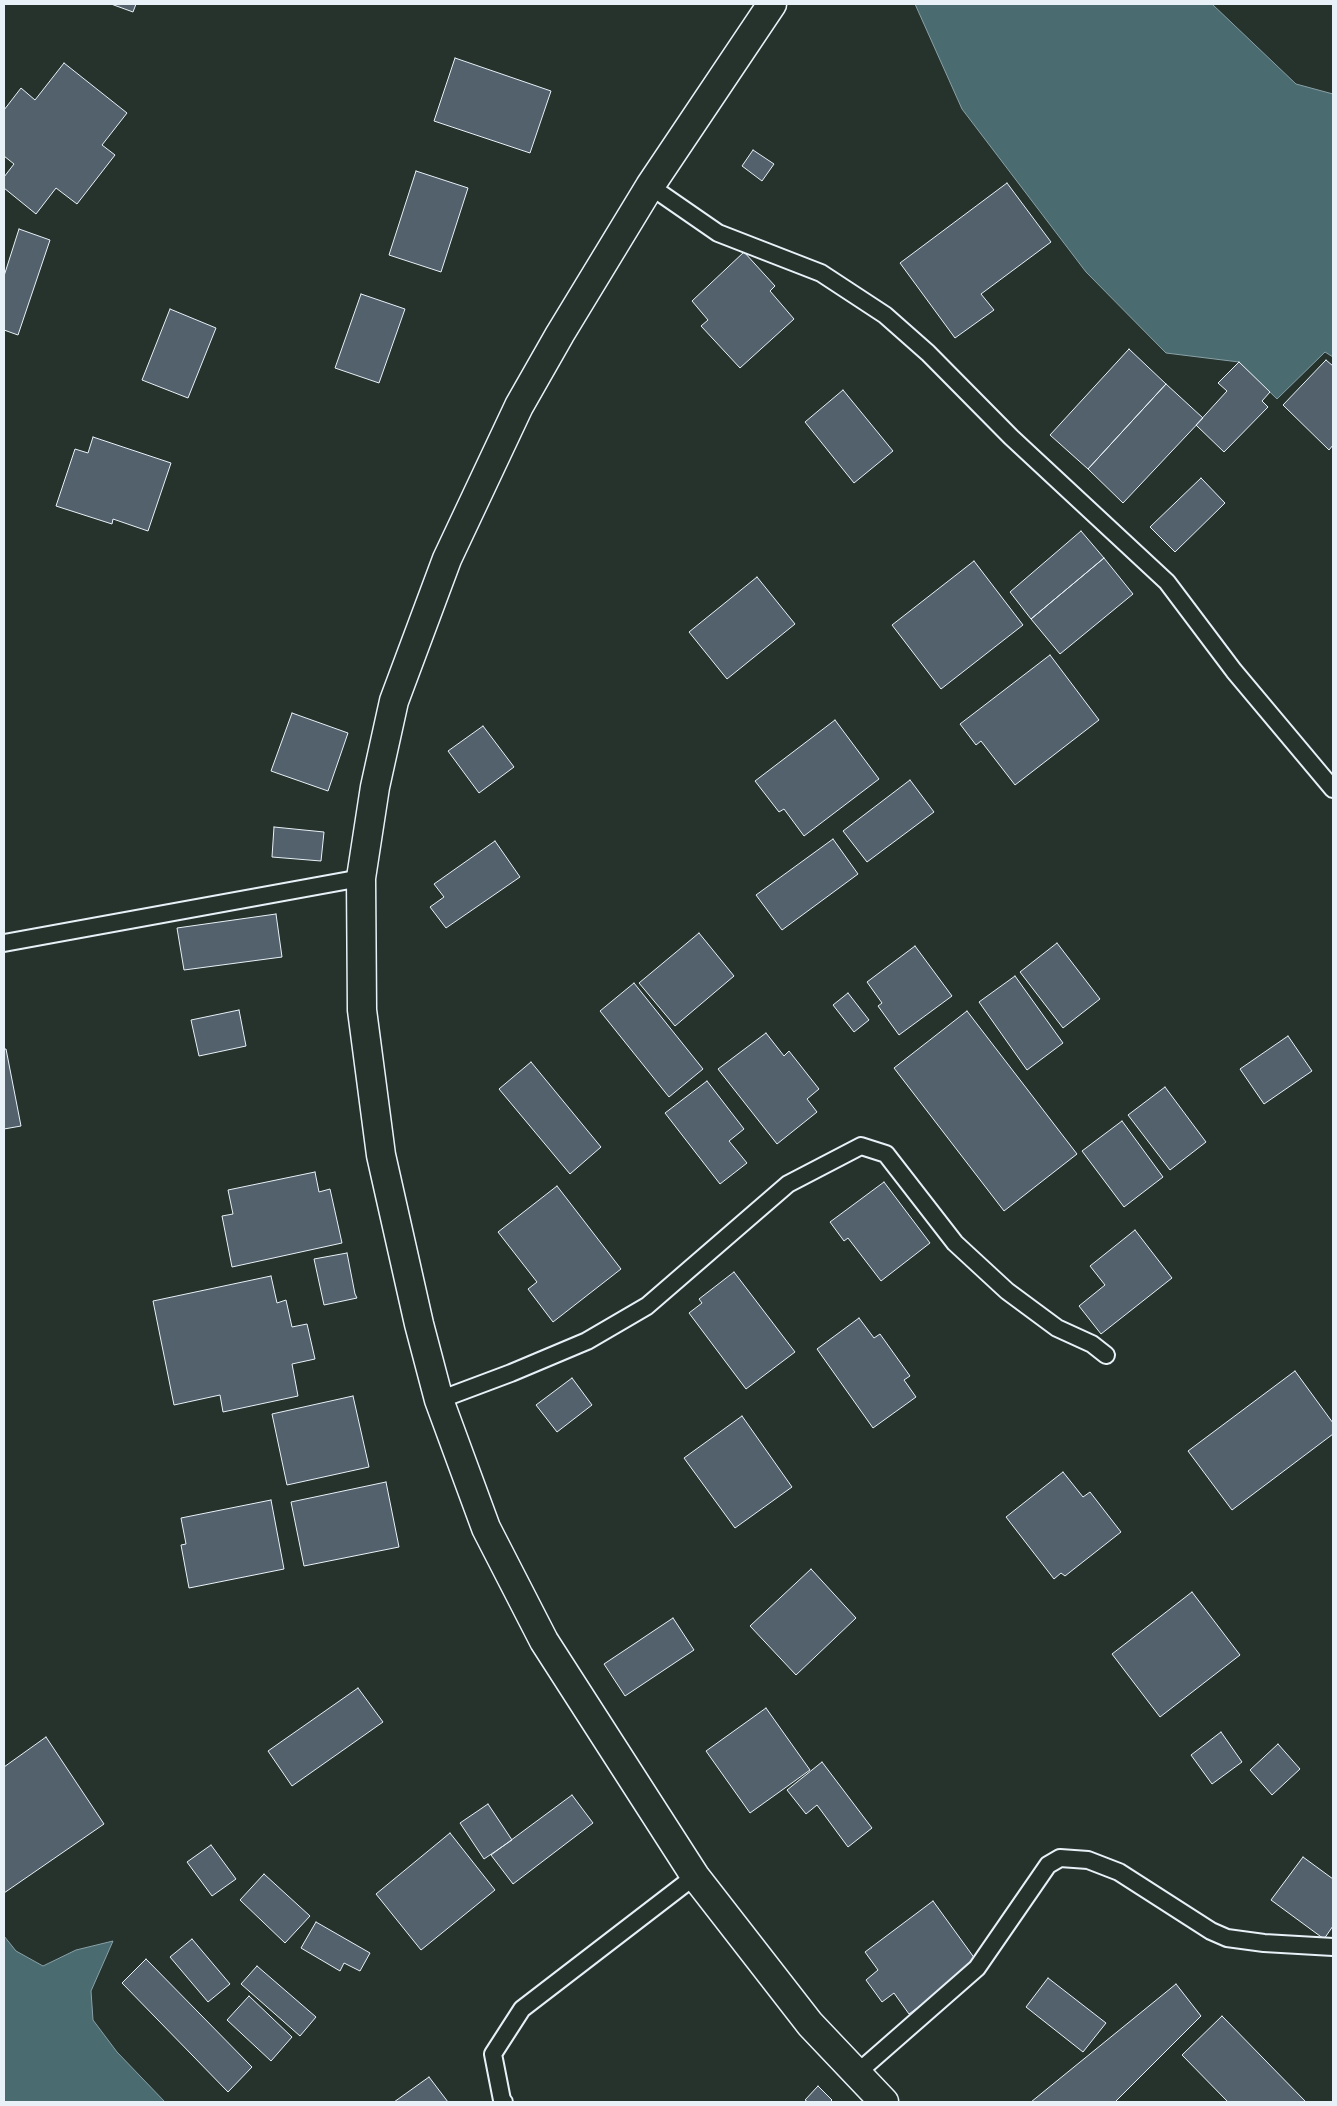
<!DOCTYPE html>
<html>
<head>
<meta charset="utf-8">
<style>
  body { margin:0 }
  #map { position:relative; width:1337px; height:2106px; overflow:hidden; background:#26332d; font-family:Delius,sans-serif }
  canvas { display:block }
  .frame { position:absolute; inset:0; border:5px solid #e8f1f8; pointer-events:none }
</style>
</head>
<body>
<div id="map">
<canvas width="1337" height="2106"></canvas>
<div class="frame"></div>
</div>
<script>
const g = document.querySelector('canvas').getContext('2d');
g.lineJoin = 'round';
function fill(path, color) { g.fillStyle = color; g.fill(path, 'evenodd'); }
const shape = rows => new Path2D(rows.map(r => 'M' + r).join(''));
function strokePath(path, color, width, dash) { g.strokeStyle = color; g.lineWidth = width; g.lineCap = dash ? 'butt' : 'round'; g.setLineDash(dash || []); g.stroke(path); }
const water = shape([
  [915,4,1212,4,1296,84,1333,94,1333,357,1325,352,1277,399,1239,362,1166,353,1086,272,962,109,915,4],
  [4,1936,16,1951,43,1966,76,1950,113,1941,91,1991,93,2020,117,2052,165,2102,4,2102,4,1936]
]);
fill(water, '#4a6c71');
strokePath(water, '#89a1a7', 1);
const building = shape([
  [111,4,136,4,133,12,111,4],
  [455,58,551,91,530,153,434,121,455,58],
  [64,63,127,113,102,145,115,155,77,204,56,188,36,214,4,188,4,177,14,164,4,156,4,110,21,88,35,100,64,63],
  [753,150,774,164,762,181,742,166,753,150],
  [416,171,468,188,441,272,389,255,416,171],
  [1007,183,1051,242,981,294,994,310,955,338,900,263,1007,183],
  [19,229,50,240,18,335,4,330,4,276,19,229],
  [744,252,775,286,770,291,794,319,740,368,701,326,708,320,692,301,744,252],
  [361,294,405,309,379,383,335,368,361,294],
  [170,309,216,328,188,398,142,380,170,309],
  [1129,349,1166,384,1088,469,1050,435,1129,349],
  [1326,360,1333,366,1333,445,1329,450,1283,405,1326,360],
  [1239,362,1270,392,1262,401,1268,407,1224,452,1196,425,1227,391,1218,383,1239,362],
  [1166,384,1203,418,1123,503,1088,469,1166,384],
  [843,390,893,451,854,483,805,422,843,390],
  [93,437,171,463,148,531,113,519,112,524,56,506,75,449,88,453,93,437],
  [1201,478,1225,503,1175,552,1150,527,1201,478],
  [1081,531,1104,558,1031,619,1010,592,1081,531],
  [1104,558,1133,594,1060,654,1031,619,1104,558],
  [974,561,1023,625,941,689,892,625,974,561],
  [757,577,795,624,727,679,689,632,757,577],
  [1050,655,1099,720,1015,785,981,741,976,745,960,724,1050,655],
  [292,713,348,733,328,791,271,771,292,713],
  [835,720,879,779,804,836,784,809,779,812,755,781,835,720],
  [483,726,514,767,479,793,448,751,483,726],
  [910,780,934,812,867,862,843,831,910,780],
  [274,827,324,832,321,861,272,857,274,827],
  [833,839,858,874,782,930,756,895,833,839],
  [495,841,520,877,446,928,430,907,444,897,434,884,495,841],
  [276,914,282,957,184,970,177,928,276,914],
  [699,933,734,976,675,1026,639,983,699,933],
  [1057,943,1100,999,1063,1028,1020,972,1057,943],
  [915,946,952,996,899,1035,878,1006,882,1003,867,982,915,946],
  [1015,976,1063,1043,1027,1070,979,1002,1015,976],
  [634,983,703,1069,669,1097,600,1011,634,983],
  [848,993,869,1020,854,1032,833,1005,848,993],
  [239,1010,246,1046,199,1056,191,1020,239,1010],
  [967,1011,1077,1154,1004,1211,894,1068,967,1011],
  [766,1033,784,1056,789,1051,819,1089,807,1099,817,1112,777,1144,718,1069,766,1033],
  [1288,1036,1312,1071,1264,1104,1240,1069,1288,1036],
  [4,1049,6,1049,21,1126,4,1129,4,1049],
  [531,1062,601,1147,570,1174,499,1089,531,1062],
  [707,1081,744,1129,729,1141,747,1163,720,1184,665,1113,707,1081],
  [1165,1087,1206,1142,1170,1170,1128,1115,1165,1087],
  [1122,1121,1163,1177,1124,1207,1082,1151,1122,1121],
  [315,1172,319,1192,330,1189,342,1243,232,1267,222,1216,233,1214,228,1190,315,1172],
  [884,1182,930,1243,881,1281,848,1238,844,1241,830,1222,884,1182],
  [557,1186,621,1269,553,1322,528,1289,537,1282,498,1232,557,1186],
  [1135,1230,1172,1278,1101,1334,1079,1306,1105,1285,1090,1266,1135,1230],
  [347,1253,355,1294,357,1298,324,1305,314,1259,347,1253],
  [734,1272,795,1352,746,1389,689,1313,702,1303,699,1299,734,1272],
  [271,1276,277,1303,286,1300,292,1327,307,1324,315,1359,292,1364,298,1396,223,1412,220,1395,174,1405,153,1301,271,1276],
  [859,1318,874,1338,880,1334,910,1376,904,1380,916,1397,873,1428,817,1349,859,1318],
  [1295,1371,1333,1423,1333,1434,1232,1510,1188,1451,1295,1371],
  [572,1378,592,1405,557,1432,536,1405,572,1378],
  [353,1396,369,1467,287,1485,272,1414,353,1396],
  [742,1416,792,1487,735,1528,684,1458,742,1416],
  [1063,1472,1083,1497,1090,1492,1121,1532,1065,1576,1061,1573,1054,1579,1006,1517,1063,1472],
  [386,1482,399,1547,304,1566,291,1502,386,1482],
  [271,1500,284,1569,189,1588,181,1545,186,1544,181,1518,271,1500],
  [811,1569,856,1618,796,1675,750,1626,811,1569],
  [1192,1592,1240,1655,1160,1717,1112,1654,1192,1592],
  [673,1618,694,1650,625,1696,604,1664,673,1618],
  [358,1688,383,1722,292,1786,268,1751,358,1688],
  [766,1708,810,1770,750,1813,706,1751,766,1708],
  [1221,1732,1242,1762,1212,1784,1191,1755,1221,1732],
  [46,1737,104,1824,4,1893,4,1767,46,1737],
  [1278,1744,1300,1769,1272,1795,1250,1770,1278,1744],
  [822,1762,872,1828,848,1847,817,1805,806,1814,787,1790,822,1762],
  [572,1795,593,1823,513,1884,491,1855,572,1795],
  [488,1804,512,1840,484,1859,460,1823,488,1804],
  [450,1833,495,1890,421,1950,376,1894,450,1833],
  [211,1845,236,1879,212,1896,187,1862,211,1845],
  [1303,1857,1333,1879,1333,1926,1324,1939,1271,1900,1303,1857],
  [264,1874,310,1916,285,1943,240,1900,264,1874],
  [933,1901,978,1963,909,2014,894,1993,882,2002,866,1980,878,1970,865,1952,933,1901],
  [316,1922,370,1953,360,1971,344,1963,340,1971,301,1948,316,1922],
  [192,1939,230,1984,208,2002,170,1957,192,1939],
  [146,1959,252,2067,228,2092,122,1983,146,1959],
  [257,1966,316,2017,300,2036,241,1984,257,1966],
  [1048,1978,1106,2023,1083,2052,1026,2007,1048,1978],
  [1176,1984,1201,2016,1115,2102,1031,2102,1176,1984],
  [249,1996,292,2037,271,2061,227,2020,249,1996],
  [1222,2016,1306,2102,1228,2102,1182,2055,1222,2016],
  [429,2077,448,2102,394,2102,429,2077],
  [818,2086,832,2100,830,2102,808,2102,805,2100,818,2086]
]);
fill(building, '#53616d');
strokePath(building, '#e8f1f8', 1);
const lane = shape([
  [650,186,718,233,821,273,885,315,928,353,1011,437,1167,582,1234,671,1333,789],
  [4,943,361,878],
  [439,1400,511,1373,587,1341,647,1306,788,1184,861,1146,886,1154,955,1243,1007,1291,1057,1328,1092,1344,1106,1355],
  [856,2074,977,1968,1048,1865,1060,1858,1088,1860,1119,1872,1211,1931,1227,1938,1264,1943,1333,1947],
  [504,2102,502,2100,493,2054,522,2009,695,1876]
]);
const secondary = shape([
  [772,4,650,186,560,334,519,406,447,559,394,701,375,787,361,878,362,1010,381,1155,419,1324,439,1400,486,1528,544,1641,695,1876,810,2024,884,2102]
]);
strokePath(lane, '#e8f1f8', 20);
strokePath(secondary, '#e8f1f8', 31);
strokePath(lane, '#26332d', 16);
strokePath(secondary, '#26332d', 28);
</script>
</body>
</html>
